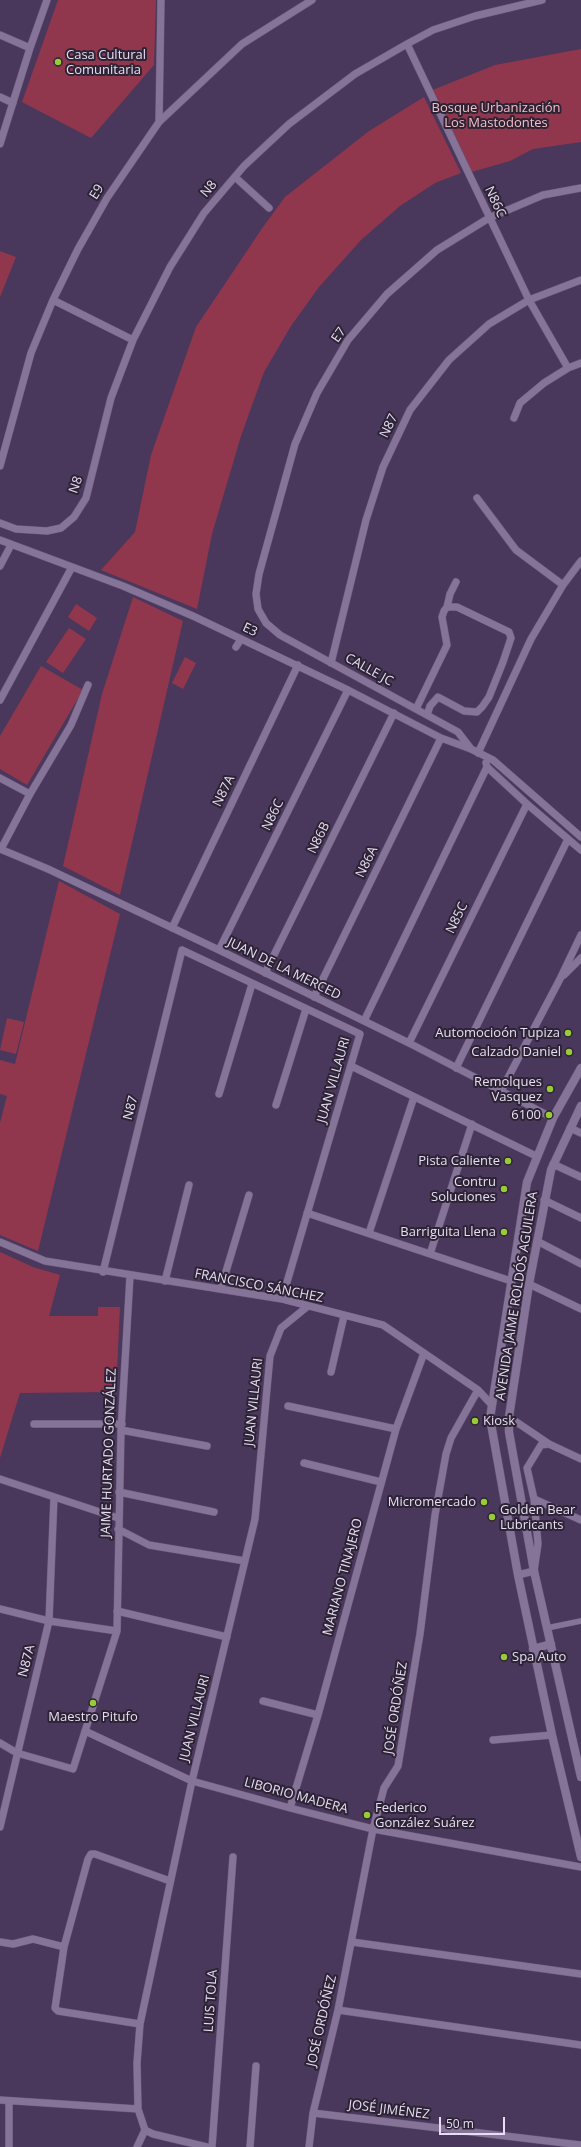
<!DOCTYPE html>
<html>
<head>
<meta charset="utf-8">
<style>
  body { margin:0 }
  #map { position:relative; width:581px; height:2147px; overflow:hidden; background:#4a375c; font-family:"Open Sans",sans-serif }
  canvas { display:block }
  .scale { position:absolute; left:439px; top:2117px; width:66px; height:18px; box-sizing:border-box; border:2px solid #e8ddf4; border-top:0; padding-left:5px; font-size:12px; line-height:14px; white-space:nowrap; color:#e8ddf4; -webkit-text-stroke:3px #2c2334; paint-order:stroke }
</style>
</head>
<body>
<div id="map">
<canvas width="581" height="2147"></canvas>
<div class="scale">50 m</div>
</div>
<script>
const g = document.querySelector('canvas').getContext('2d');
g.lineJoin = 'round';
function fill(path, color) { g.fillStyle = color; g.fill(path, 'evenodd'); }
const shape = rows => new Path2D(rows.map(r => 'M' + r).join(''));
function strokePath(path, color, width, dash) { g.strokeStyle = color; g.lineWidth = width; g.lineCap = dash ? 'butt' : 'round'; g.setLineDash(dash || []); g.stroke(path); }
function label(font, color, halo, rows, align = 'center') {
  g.font = font + ' "Open Sans",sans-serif'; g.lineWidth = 4; g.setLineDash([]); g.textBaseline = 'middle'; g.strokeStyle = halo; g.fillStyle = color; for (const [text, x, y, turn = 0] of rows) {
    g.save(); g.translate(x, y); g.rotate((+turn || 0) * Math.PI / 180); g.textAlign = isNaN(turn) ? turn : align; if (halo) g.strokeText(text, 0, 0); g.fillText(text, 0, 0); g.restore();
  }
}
fill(shape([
  [58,0,156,0,154,65,91,138,22,102],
  [581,49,581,142,533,149,510,161,468,173,430,91,495,65],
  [424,97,461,173,435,183,400,206,361,240,319,287,291,326,264,372,241,436,212,534,197,609,101,570,135,532,151,455,196,327,263,227,285,197,369,131],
  [0,251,16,257,0,297],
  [133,597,183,621,120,895,63,866,102,694],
  [76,604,97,618,89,631,68,617],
  [69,628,86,639,63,673,46,662],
  [185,657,196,663,183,689,172,683],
  [41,666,83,690,27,785,0,769,0,736],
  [59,881,120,914,38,1251,0,1235,0,1123,7,1096,0,1094,0,1060,15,1064],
  [7,1018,24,1022,16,1054,0,1050],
  [0,1252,33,1267,60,1275,49,1316,98,1316,98,1307,120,1307,116,1392,20,1393,0,1458]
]), '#90374e');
const pedestrian = shape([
  [547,1628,581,1621]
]);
const minor = shape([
  [0,35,30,48],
  [407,44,529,300,568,368],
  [0,97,13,103],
  [159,122,161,0],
  [0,144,30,48,47,0],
  [235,177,269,208],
  [53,300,133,340],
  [514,418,520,403,544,383,568,368,581,363],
  [0,466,31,353,53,300,78,249,107,198,159,122,242,44,312,0],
  [477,498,516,550,563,585],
  [0,523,16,529,47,531,61,528,74,517,86,498,111,398,133,340,170,267,204,213,244,166,289,124,355,74,407,44,433,30,475,16,542,0],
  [0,540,123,586,193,616,348,690,441,738,471,749,493,760,581,837],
  [0,566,11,545],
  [447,607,450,594,456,582],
  [236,647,241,639],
  [331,663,366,520,383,467,410,410,449,360,489,324,529,300,581,280],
  [0,700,72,567],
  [416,709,447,645,442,617,444,611,447,607,457,607,509,632,511,638,503,662,489,697,482,707,477,712,464,711,438,697,430,706,427,715],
  [471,749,458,732,280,635,266,623,258,609,256,594,259,574,295,444,317,393,348,340,387,294,437,250,489,218,543,195,581,188],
  [478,753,531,639,563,585,581,561],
  [486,763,487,767,527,804,581,850],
  [0,778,30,794],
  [0,849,48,869,219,950,409,1043,553,1118],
  [1,849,30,794,71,725,88,685],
  [172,928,298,665],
  [219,950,348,690],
  [265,973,394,713],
  [564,975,581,958],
  [314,997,441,738],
  [364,1021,487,767],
  [409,1043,527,804],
  [351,1066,536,1156],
  [456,1068,568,839],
  [501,1091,560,979,581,935],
  [219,1094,252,984],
  [276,1105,306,1009],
  [570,1128,581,1133],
  [553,1164,581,1177],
  [544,1200,581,1218],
  [307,1213,511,1281],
  [369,1233,414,1097],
  [537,1241,581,1264],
  [0,1242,45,1261,282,1299,383,1325,478,1390,491,1404],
  [430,1254,472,1124],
  [103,1272,182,950,360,1034,282,1299],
  [165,1281,189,1185],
  [529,1284,581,1309],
  [221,1288,249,1195],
  [331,1372,344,1316],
  [288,1406,396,1429],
  [509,1417,549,1444,581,1459],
  [34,1424,122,1424],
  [121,1430,207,1446],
  [304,1463,381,1482],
  [0,1479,118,1518],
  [119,1492,214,1512],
  [534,1499,581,1520],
  [118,1529,149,1545,245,1561],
  [518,1575,534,1571,538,1544,534,1499,527,1468,541,1445,549,1444],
  [0,1609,49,1621,117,1631],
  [117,1611,227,1637],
  [263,1701,318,1715],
  [85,1731,192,1781,290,1808,373,1829,581,1867],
  [493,1740,552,1735],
  [0,1743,17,1753,73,1769,117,1631,121,1430,130,1276],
  [290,1808,318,1715,396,1429,424,1353],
  [0,1827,49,1621,54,1497],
  [0,1942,13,1944,33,1939,64,1947],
  [352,1942,581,1974],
  [338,2010,581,2045],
  [140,2024,58,2011,55,2008,64,1947,88,1859,91,1854,95,1854,170,1881],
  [0,2100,138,2109],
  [9,2101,9,2147],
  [313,2113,581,2145],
  [145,2130,138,2109,137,2063,140,2024,192,1781,255,1519,270,1356,281,1328,308,1306],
  [145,2130,153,2134,207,2147],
  [137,2147,145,2130],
  [212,2147,233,1857],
  [250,2147,256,2066],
  [309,2147,313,2113,338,2010,373,1829,384,1788,398,1766,420,1634,435,1515,446,1454,451,1438,478,1390]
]);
const tertiary = shape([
  [581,1068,553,1118,527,1182,490,1418,518,1575,552,1735,581,1857],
  [581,1106,551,1170,529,1284,509,1417,509,1432,534,1571,581,1777],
  [533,1649,551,1644]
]);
strokePath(pedestrian, '#657', 6);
strokePath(minor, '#657', 8);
strokePath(tertiary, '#657', 9);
strokePath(pedestrian, '#857497', 5.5);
strokePath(minor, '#857497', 7);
strokePath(tertiary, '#857497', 8);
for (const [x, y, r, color] of [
  [58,62,4,"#99cb36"],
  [568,1033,4,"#99cb36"],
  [569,1052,4,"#99cb36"],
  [550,1089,4,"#99cb36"],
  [549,1115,4,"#99cb36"],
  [508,1161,4,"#99cb36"],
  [504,1189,4,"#99cb36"],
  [504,1232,4,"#99cb36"],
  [475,1421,4,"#99cb36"],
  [484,1502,4,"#99cb36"],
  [492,1517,4,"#99cb36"],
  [504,1657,4,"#99cb36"],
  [93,1703,4,"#99cb36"],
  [367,1815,4,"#99cb36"]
]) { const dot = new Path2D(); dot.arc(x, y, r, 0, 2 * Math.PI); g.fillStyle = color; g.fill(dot); strokePath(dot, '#2c2334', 1.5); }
label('13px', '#e8ddf4', '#2c2334', [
  ["Casa Cultural",66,55,"left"],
  ["Comunitaria",66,70,"left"],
  ["Automocioón Tupiza",560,1033],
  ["Calzado Daniel",561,1052],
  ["Remolques",542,1082],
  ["Vasquez",542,1097],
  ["6100",541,1115],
  ["Pista Caliente",500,1161],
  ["Contru",496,1182],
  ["Soluciones",496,1197],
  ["Barriguita Llena",496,1232],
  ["Kiosk",483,1421,"left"],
  ["Micromercado",476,1502],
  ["Golden Bear",500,1510,"left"],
  ["Lubricants",500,1525,"left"],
  ["Spa Auto",512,1657,"left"],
  ["Maestro Pitufo",93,1717,"center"],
  ["Federico",375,1808,"left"],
  ["González Suárez",375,1823,"left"]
], 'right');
label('13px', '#f4bfc8', '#2c2334', [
  ["Bosque Urbanización",496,108],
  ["Los Mastodontes",496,123]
]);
label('13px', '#e8ddf4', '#2c2334', [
  ["N8",209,189,-50],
  ["E9",97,192,-58],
  ["N86C",495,202,65],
  ["E7",339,335,-55],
  ["N87",389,426,-64],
  ["N8",76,485,-71],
  ["E3",250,630,25],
  ["CALLE JC",369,670,29],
  ["N87A",224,791,-64],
  ["N86C",273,815,-64],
  ["N86B",319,838,-64],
  ["N86A",367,862,-64],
  ["N85C",457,918,-64],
  ["JUAN DE LA MERCED",284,969,26],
  ["JUAN VILLAURI",334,1080,-74],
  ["N87",131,1108,-76],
  ["FRANCISCO SÁNCHEZ",259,1286,11],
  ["AVENIDA JAIME ROLDÓS AGUILERA",517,1296,-81],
  ["JUAN VILLAURI",254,1402,-84],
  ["JAIME HURTADO GONZÁLEZ",109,1453,-88],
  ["MARIANO TINAJERO",343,1577,-75],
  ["N87A",27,1661,-76],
  ["JOSÉ ORDÓÑEZ",396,1708,-81],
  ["JUAN VILLAURI",195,1718,-76],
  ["LIBORIO MADERA",296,1796,15],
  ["LUIS TOLA",211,2001,-86],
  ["JOSÉ ORDÓÑEZ",322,2021,-77],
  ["JOSÉ JIMÉNEZ",389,2110,7]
]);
</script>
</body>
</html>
